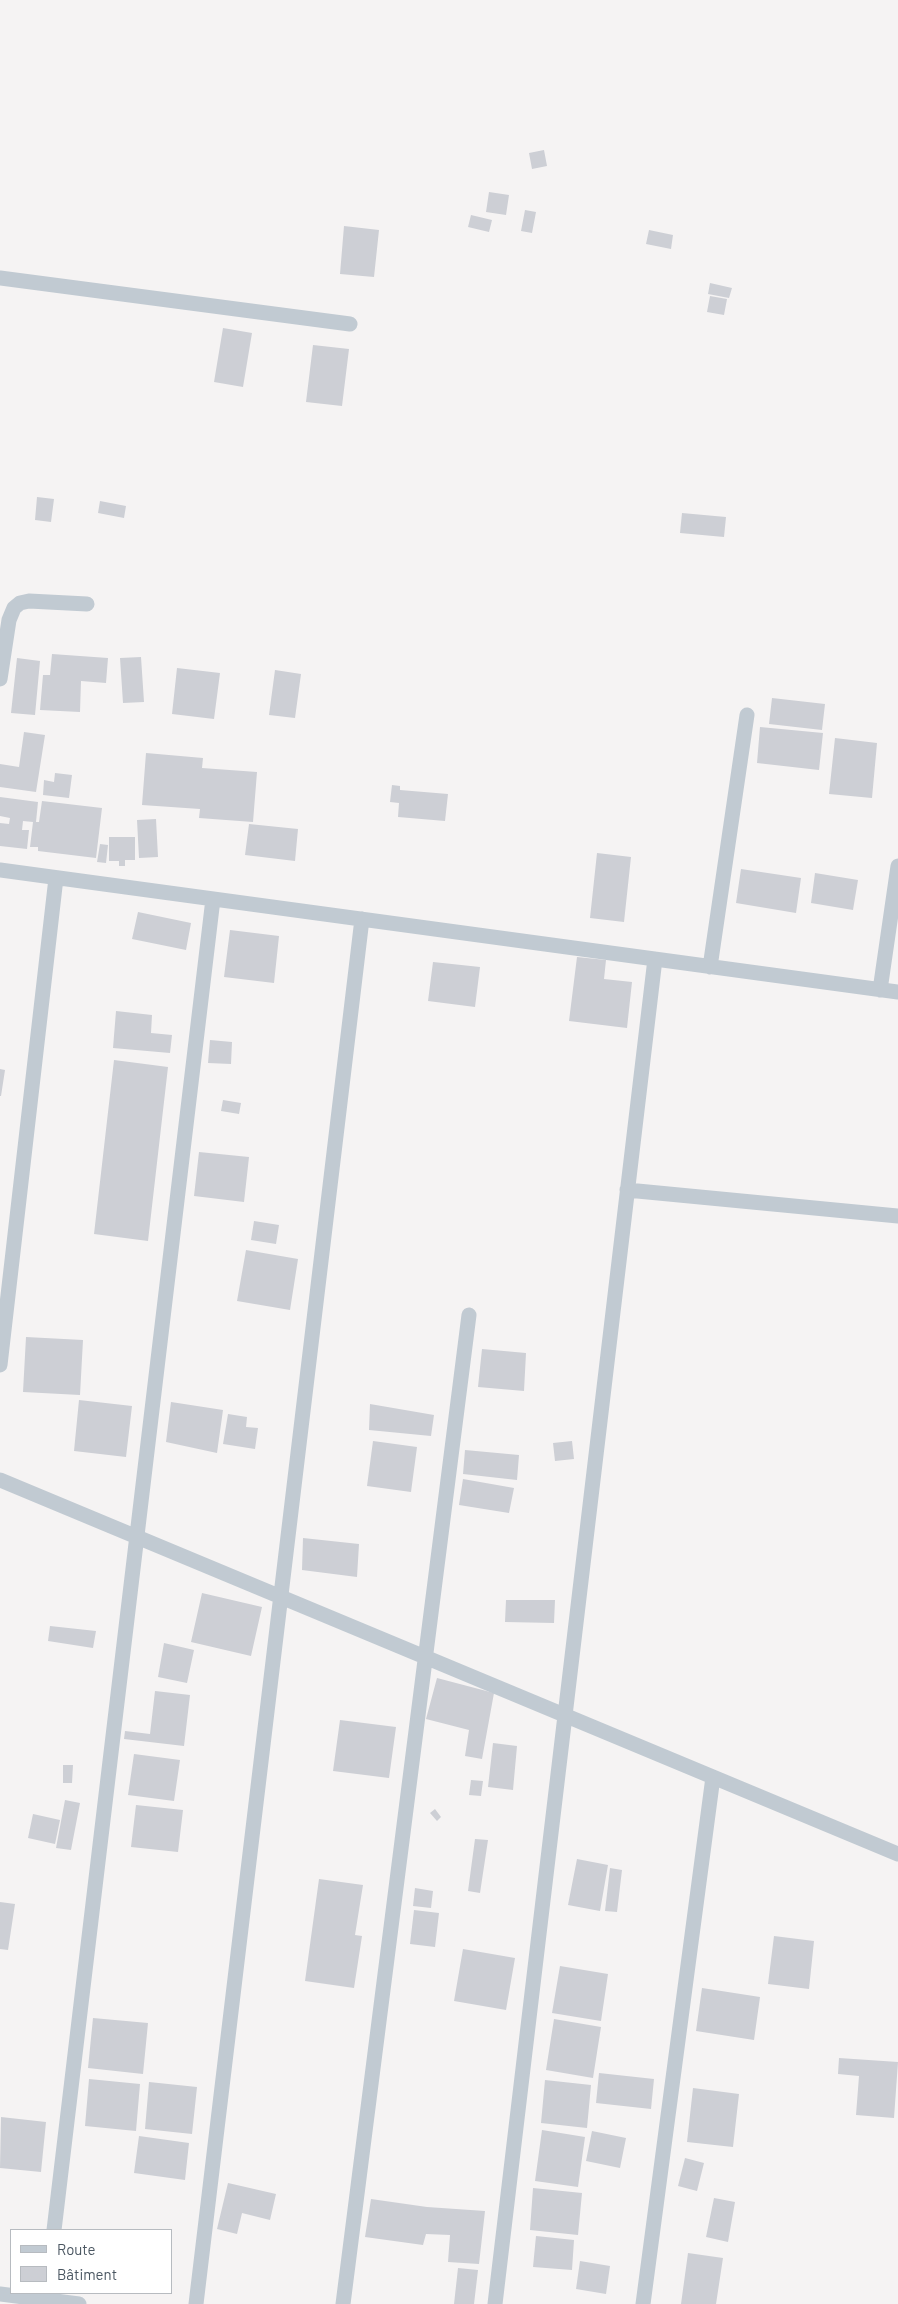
<!DOCTYPE html>
<html>
<head>
<meta charset="utf-8">
<style>
  body { margin:0 }
  #map { position:relative; width:898px; height:2304px; overflow:hidden; background:#f5f3f3; font-family:Barlow,sans-serif }
  canvas { display:block }
  .legend { position:absolute; left:10px; top:2229px; width:162px; height:65px; box-sizing:border-box; background:#fff; border:1px solid #b7bbc0; margin:0; padding:6px 9px; list-style:none; font-size:15px; color:#4a5661 }
  .legend li { display:flex; align-items:center; gap:10px; height:25px }
  .legend b { width:25px; border:1px solid #b7bbc0 }
</style>
</head>
<body>
<div id="map">
<canvas width="898" height="2304"></canvas>
<ul class="legend">
<li><b style="height:6px;background:#c1cad2"></b>Route</li>
<li><b style="height:14px;background:#cdcfd5"></b>Bâtiment</li>
</ul>
</div>
<script>
const g = document.querySelector('canvas').getContext('2d');
g.lineJoin = 'round';
function fill(path, color) { g.fillStyle = color; g.fill(path, 'evenodd'); }
const shape = rows => new Path2D(rows.map(r => 'M' + r).join(''));
function strokePath(path, color, width, dash) { g.strokeStyle = color; g.lineWidth = width; g.lineCap = dash ? 'butt' : 'round'; g.setLineDash(dash || []); g.stroke(path); }
fill(shape([
  [544,150,547,166,532,169,529,153],
  [489,192,509,195,506,215,486,212],
  [525,210,536,212,532,233,521,231],
  [471,215,492,220,489,232,468,227],
  [344,226,379,230,374,277,340,274],
  [649,230,673,235,671,249,646,244],
  [710,283,732,288,729,298,708,294],
  [710,296,727,299,724,315,707,312],
  [223,328,252,333,243,387,214,382],
  [313,345,349,349,342,406,306,402],
  [37,497,54,499,51,522,35,520],
  [100,501,126,506,124,518,98,513],
  [682,513,726,517,724,537,680,533],
  [52,654,108,658,106,683,81,681,80,712,40,710,43,675,50,675],
  [141,657,144,702,123,703,120,658],
  [17,658,40,661,35,715,11,713],
  [177,668,220,673,214,719,172,714],
  [275,670,301,674,295,718,269,715],
  [772,698,825,704,822,730,769,724],
  [760,727,823,733,819,770,757,763],
  [24,732,45,735,36,792,0,787,0,764,19,767],
  [835,738,877,743,872,798,829,794],
  [146,753,203,758,202,768,257,772,253,822,199,818,200,809,142,805],
  [55,773,72,775,69,798,43,795,44,780,54,782],
  [392,785,400,786,400,790,448,794,445,821,398,817,399,803,390,802],
  [0,797,38,802,36,822,39,822,42,801,102,808,96,858,38,851,38,847,30,847,33,822,23,821,22,830,29,830,27,849,0,846,0,823,9,824,10,818,0,816],
  [156,819,158,857,139,858,137,820],
  [249,824,298,829,295,861,245,855],
  [109,837,135,837,135,860,125,860,125,866,119,866,119,861,109,861],
  [100,844,108,845,106,863,97,862],
  [597,853,631,857,624,922,590,918],
  [741,869,801,878,796,913,736,903],
  [815,873,858,880,853,910,811,903],
  [138,912,191,923,186,950,132,939],
  [230,930,279,936,274,983,224,977],
  [577,957,606,960,604,979,632,982,627,1028,569,1021],
  [433,962,480,967,475,1007,428,1001],
  [116,1011,152,1015,151,1033,172,1035,170,1053,113,1048],
  [210,1040,232,1042,231,1064,208,1063],
  [114,1060,168,1067,148,1241,94,1234],
  [0,1069,5,1070,1,1096,0,1096],
  [223,1100,241,1103,239,1114,221,1111],
  [199,1152,249,1157,244,1202,194,1196],
  [254,1221,279,1225,276,1244,251,1240],
  [246,1250,298,1259,290,1310,237,1301],
  [26,1337,83,1340,80,1395,23,1392],
  [482,1349,526,1353,524,1391,478,1387],
  [79,1400,132,1406,126,1457,74,1451],
  [171,1402,223,1410,217,1453,166,1442],
  [370,1404,434,1415,431,1436,369,1430],
  [228,1414,247,1417,246,1427,258,1428,255,1449,223,1444],
  [373,1441,417,1447,411,1492,367,1486],
  [572,1441,574,1459,555,1461,553,1443],
  [465,1450,519,1455,517,1480,463,1474],
  [463,1479,514,1488,509,1513,459,1505],
  [303,1538,359,1544,357,1577,302,1570],
  [202,1593,262,1607,251,1656,191,1642],
  [506,1600,555,1600,554,1623,505,1622],
  [50,1626,96,1631,93,1648,48,1641],
  [164,1643,194,1650,187,1683,158,1677],
  [437,1678,494,1693,482,1759,465,1756,469,1730,426,1719],
  [155,1691,190,1695,184,1746,124,1739,125,1731,150,1734],
  [340,1720,396,1727,389,1778,333,1771],
  [493,1743,517,1746,513,1790,488,1787],
  [134,1754,180,1760,174,1801,128,1795],
  [63,1765,73,1765,72,1783,63,1783],
  [471,1780,483,1781,481,1796,469,1795],
  [65,1800,80,1803,71,1850,56,1848],
  [136,1805,183,1810,178,1852,131,1847],
  [435,1809,441,1817,437,1821,430,1813],
  [33,1814,60,1820,55,1844,28,1838],
  [475,1839,488,1840,480,1893,468,1891],
  [577,1859,608,1865,600,1911,568,1905],
  [610,1868,622,1870,617,1912,605,1911],
  [319,1879,363,1885,355,1935,362,1936,354,1988,305,1981],
  [415,1888,433,1891,431,1908,413,1906],
  [0,1902,15,1904,8,1950,0,1949],
  [414,1910,439,1913,435,1947,410,1944],
  [774,1936,814,1941,809,1989,768,1984],
  [463,1949,515,1958,506,2010,454,2001],
  [560,1966,608,1974,601,2021,552,2013],
  [702,1988,760,1997,754,2040,696,2031],
  [93,2018,148,2023,143,2074,88,2068],
  [554,2019,601,2027,593,2078,546,2070],
  [839,2058,898,2062,894,2118,856,2115,859,2076,838,2074],
  [599,2073,654,2079,651,2109,596,2103],
  [89,2079,140,2084,136,2131,85,2126],
  [545,2080,591,2085,587,2128,541,2123],
  [149,2082,197,2087,192,2134,145,2129],
  [693,2088,739,2094,733,2147,687,2142],
  [1,2117,46,2122,41,2172,0,2168],
  [542,2130,585,2137,578,2187,535,2181],
  [592,2131,626,2138,620,2168,586,2161],
  [139,2136,189,2143,185,2180,134,2173],
  [685,2158,704,2163,697,2191,678,2186],
  [228,2183,276,2194,270,2220,242,2213,237,2234,217,2229],
  [533,2188,582,2193,578,2235,530,2230],
  [714,2198,735,2202,728,2242,706,2237],
  [371,2199,427,2207,485,2211,479,2264,448,2262,450,2235,426,2234,423,2245,365,2237],
  [536,2236,574,2240,572,2270,533,2267],
  [688,2253,723,2258,716,2304,681,2304],
  [580,2261,610,2266,606,2294,576,2289],
  [458,2268,478,2270,474,2304,454,2304]
]), '#cdcfd5');
strokePath(shape([
  [0,278,350,324],
  [0,679,9,620,14,608,20,603,29,601,87,604],
  [0,870,898,992],
  [710,967,747,715],
  [880,990,898,866],
  [627,1190,898,1216],
  [0,1365,56,878],
  [0,1480,898,1854],
  [54,2230,213,899],
  [0,2294,79,2304],
  [196,2304,362,919],
  [343,2304,469,1315],
  [495,2304,655,959],
  [643,2304,713,1777]
]), '#c1cad2', 15);
</script>
</body>
</html>
